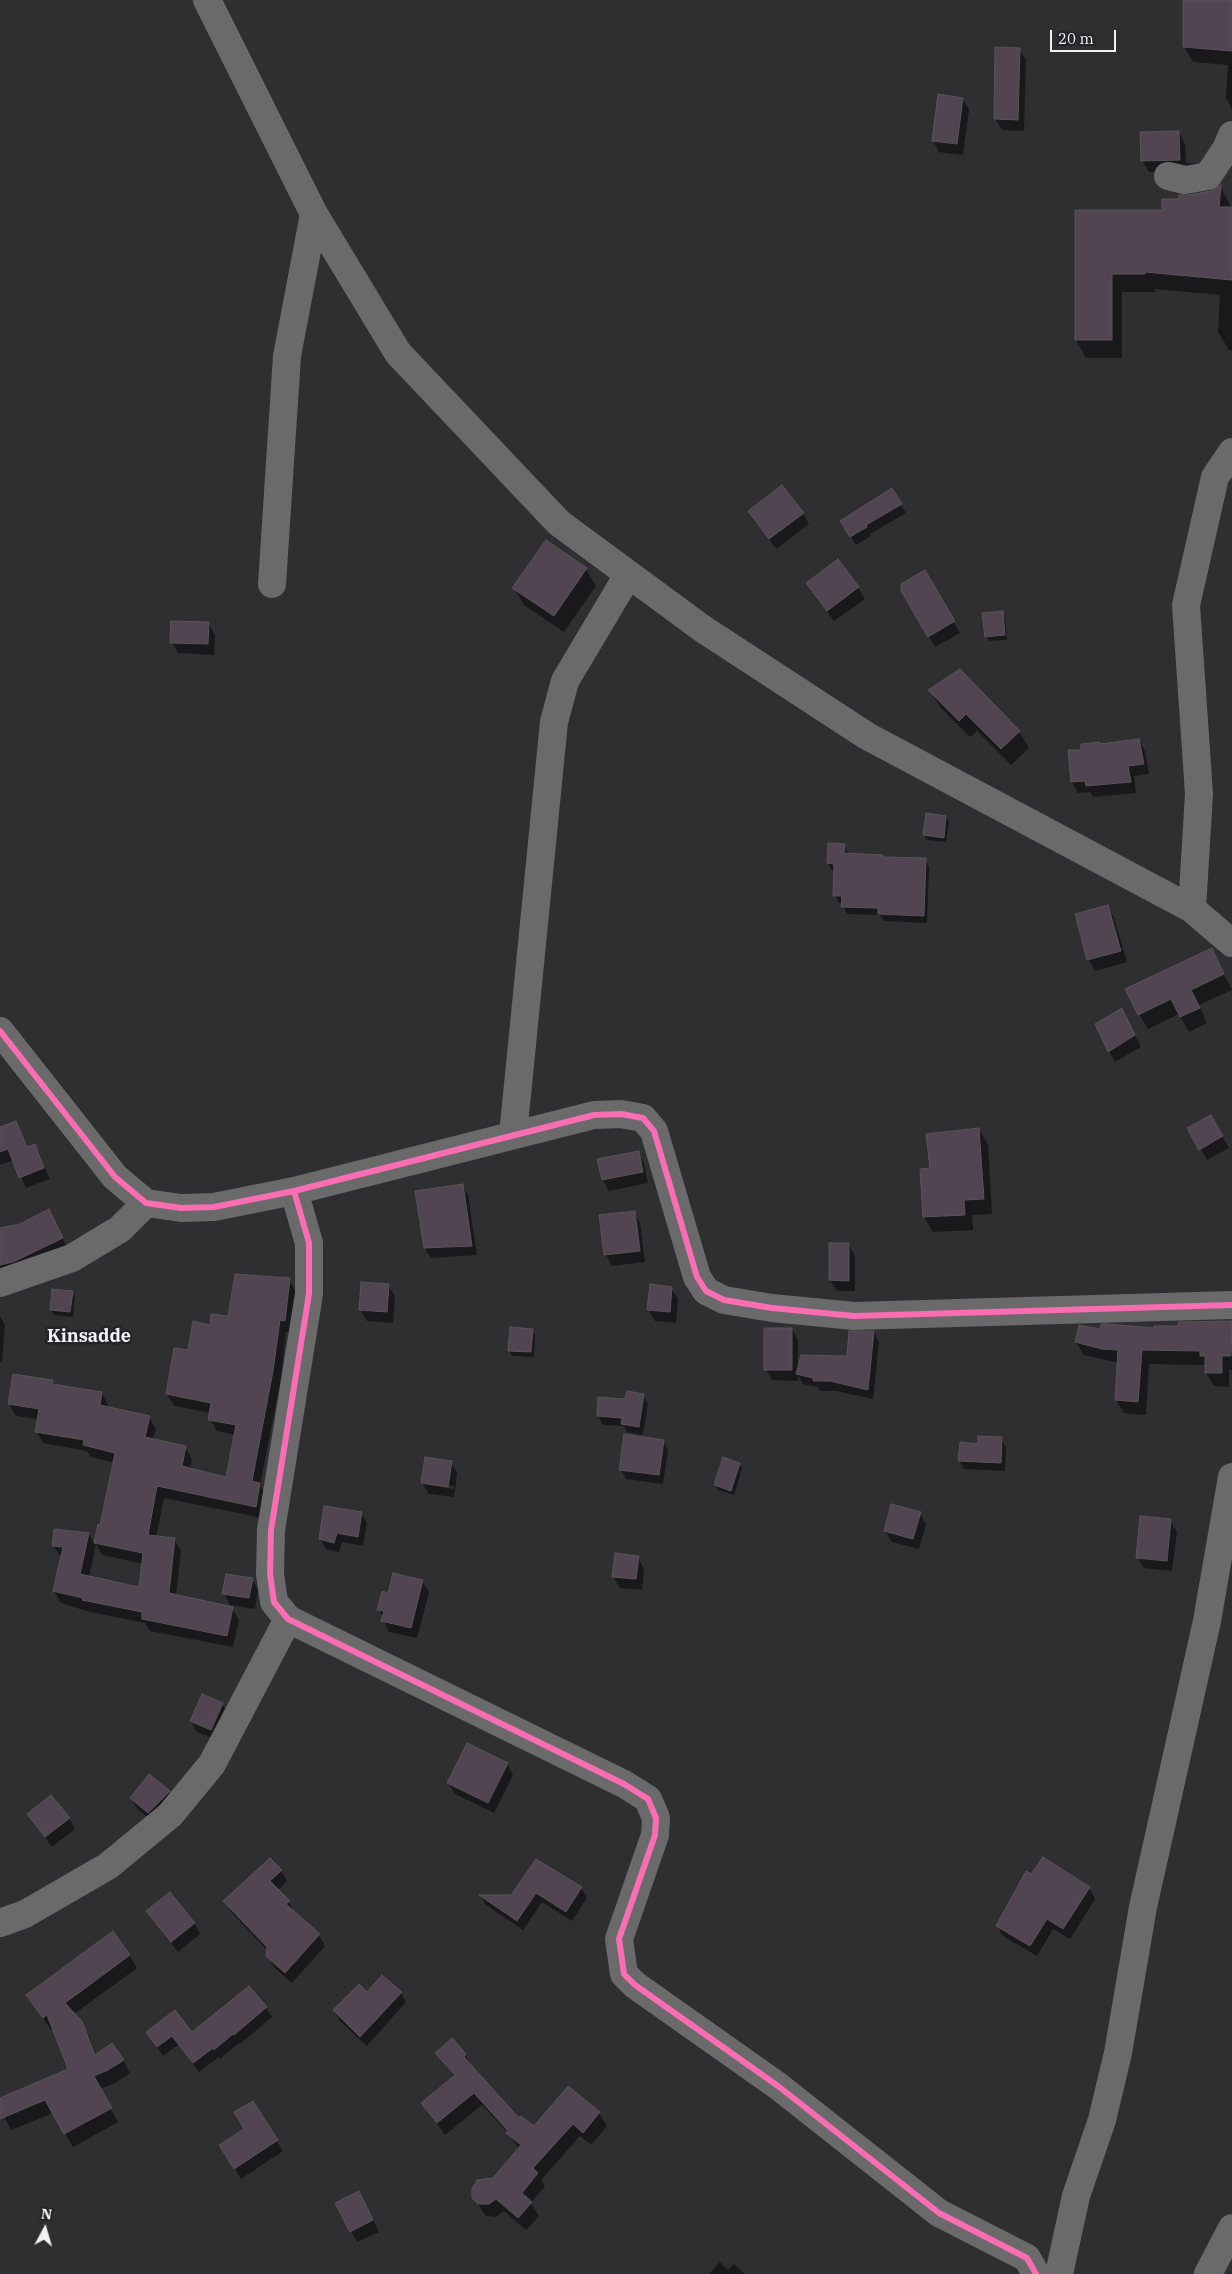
<!DOCTYPE html>
<html>
<head>
<meta charset="utf-8">
<style>
  body { margin:0 }
  #map { position:relative; width:1232px; height:2274px; overflow:hidden; background:#2f2e31; font-family:"IBM Plex Serif",serif }
  canvas { display:block }
  .north { position:absolute; left:20px; top:2204px; width:50px; height:50px; -webkit-text-stroke:4px #252328; paint-order:stroke; rotate:6deg; font-size:14px; font-weight:700; line-height:20px; text-align:center; color:#f1f0f3 }
  .north::after { content:''; display:block; margin:auto; width:18px; height:22px; background:#f1f0f3; clip-path:polygon(50% 0,100% 100%,50% 72%,0 100%) }
  .scale { position:absolute; left:1050px; top:30px; width:66px; height:22px; box-sizing:border-box; border:2px solid #f1f0f3; border-top:0; padding-left:6px; font-size:15px; line-height:18px; white-space:nowrap; color:#f1f0f3; -webkit-text-stroke:4px #252328; paint-order:stroke }
</style>
</head>
<body>
<div id="map">
<canvas width="1232" height="2274"></canvas>
<div class="north">N</div>
<div class="scale">20 m</div>
</div>
<script>
const g = document.querySelector('canvas').getContext('2d');
g.lineJoin = 'round';
function fill(path, color) { g.fillStyle = color; g.fill(path, 'evenodd'); }
const shape = rows => new Path2D(rows.map(r => 'M' + r).join(''));
function strokePath(path, color, width, dash) { g.strokeStyle = color; g.lineWidth = width; g.lineCap = dash ? 'butt' : 'round'; g.setLineDash(dash || []); g.stroke(path); }
function label(font, color, halo, rows, align = 'center') {
  g.font = font + ' "IBM Plex Serif",serif'; g.lineWidth = 5; g.setLineDash([]); g.textBaseline = 'middle'; g.strokeStyle = halo; g.fillStyle = color; for (const [text, x, y, turn = 0] of rows) {
    g.save(); g.translate(x, y); g.rotate((+turn || 0) * Math.PI / 180); g.textAlign = isNaN(turn) ? turn : align; if (halo) g.strokeText(text, 0, 0); g.fillText(text, 0, 0); g.restore();
  }
}
fill(shape([
  [1184,0,1232,0,1232,109,1226,98,1228,65,1193,62,1184,47],
  [1019,49,1026,60,1024,131,1002,130,995,119],
  [963,99,969,110,963,155,939,152,933,141],
  [1179,132,1185,144,1186,163,1198,163,1200,167,1186,171,1149,172,1142,160],
  [1220,187,1232,208,1232,350,1229,350,1218,332,1220,295,1155,289,1155,292,1122,292,1122,358,1086,358,1076,340,1076,211,1163,212,1180,200,1211,193],
  [892,489,906,513,870,534,871,536,856,545,847,530],
  [750,511,803,513,809,524,776,549],
  [586,569,596,586,564,632,524,605,514,588],
  [924,572,960,633,935,647,902,591],
  [808,584,858,588,865,599,834,621],
  [1002,613,1005,618,1007,640,989,641,986,636],
  [209,624,215,635,214,655,178,653,172,642],
  [930,691,1019,732,1029,748,1011,765,977,731,970,737,940,707],
  [1139,740,1145,751,1149,774,1134,776,1136,793,1093,797,1090,792,1078,793,1072,782,1083,751,1100,746],
  [946,817,949,822,946,842,927,840,924,835],
  [844,845,849,855,884,859,925,860,929,867,927,923,884,921,880,915,847,914,842,903,839,903,835,895,835,871,832,871,828,863],
  [1108,907,1114,918,1127,962,1095,971,1089,960,1076,915],
  [1211,949,1232,990,1199,1005,1207,1023,1189,1032,1179,1014,1148,1029,1139,1014],
  [1122,1010,1141,1047,1115,1062,1109,1051],
  [1210,1116,1229,1148,1207,1160,1189,1128],
  [16,1122,28,1148,34,1146,50,1179,26,1188,14,1160,0,1165,0,1128],
  [979,1129,988,1145,992,1214,972,1215,973,1230,933,1232,924,1217,922,1170,932,1169],
  [638,1152,644,1163,648,1183,609,1191,603,1180,599,1160],
  [462,1186,468,1195,477,1255,431,1258,425,1248,417,1192],
  [634,1212,640,1223,645,1262,612,1266,606,1255],
  [54,1221,68,1249,0,1277,0,1229],
  [848,1244,855,1256,855,1291,837,1291,830,1280],
  [289,1280,296,1292,292,1333,286,1332,280,1384,260,1485,266,1496,262,1518,164,1498,156,1537,174,1539,181,1551,176,1596,232,1608,239,1620,233,1647,150,1631,145,1623,90,1612,61,1603,54,1591,62,1558,53,1546,89,1534,95,1545,99,1526,101,1526,115,1463,91,1457,87,1451,43,1443,36,1431,38,1419,16,1416,9,1404,52,1382,55,1386,102,1393,108,1405,108,1408,149,1417,156,1429,153,1440,185,1447,192,1459,190,1470,227,1479,235,1435,217,1431,210,1419,211,1413,174,1406,167,1394,189,1352,211,1326,229,1317],
  [96,1544,102,1555,143,1564,140,1588,89,1577],
  [388,1285,395,1296,393,1323,367,1321,360,1309],
  [671,1288,678,1299,676,1323,655,1321,649,1310],
  [72,1292,75,1297,73,1317,54,1315,51,1310],
  [0,1316,5,1325,2,1362,0,1362],
  [1231,1322,1232,1370,1229,1370,1229,1387,1214,1386,1206,1373,1206,1365,1149,1364,1146,1415,1124,1413,1116,1400,1119,1363,1084,1355,1076,1342,1102,1331,1155,1329],
  [792,1329,798,1340,798,1367,849,1357,874,1332,879,1342,873,1399,836,1391,820,1391,818,1387,803,1384,798,1375,798,1381,772,1380,766,1369],
  [532,1330,535,1335,534,1357,512,1356,509,1350],
  [643,1395,648,1404,643,1435,627,1432,624,1426,603,1425,598,1416,599,1398,626,1400],
  [1001,1439,1006,1448,1005,1471,964,1469,959,1460,979,1446],
  [663,1441,668,1450,663,1484,626,1479,621,1470],
  [451,1462,457,1473,454,1497,429,1494,422,1483],
  [428,1483,454,1486,454,1489,428,1485],
  [739,1464,742,1469,734,1495,718,1490,715,1485],
  [361,1513,367,1523,363,1546,342,1542,339,1552,326,1549,320,1539],
  [920,1513,926,1524,919,1549,892,1542,885,1531],
  [1170,1520,1177,1532,1172,1571,1144,1568,1137,1557],
  [638,1557,644,1569,642,1590,620,1588,613,1577],
  [252,1579,258,1590,255,1609,230,1605,224,1593],
  [422,1581,429,1592,417,1638,389,1632,379,1609],
  [222,1704,229,1715,217,1740,197,1732,191,1721],
  [507,1764,513,1775,494,1813,455,1794,448,1783],
  [169,1792,175,1803,155,1823,137,1809,131,1798],
  [29,1814,69,1818,75,1829,52,1847],
  [537,1860,581,1888,587,1898,572,1921,542,1902,523,1930,486,1905,481,1896,512,1897],
  [281,1870,287,1881,278,1890,289,1901,294,1913,319,1935,325,1946,292,1983,274,1967,267,1955,268,1951,231,1912,225,1901],
  [1032,1876,1089,1888,1095,1899,1070,1939,1053,1929,1037,1956,1003,1936,997,1926],
  [147,1911,194,1923,200,1934,178,1952],
  [129,1955,137,1968,74,2014,89,2036,96,2055,123,2060,130,2073,115,2083,100,2089,118,2122,73,2147,53,2113,11,2130,0,2109,0,2100,70,2069,54,2029,51,2030,27,1995],
  [401,1993,406,2002,367,2046,340,2021,334,2011,368,1994],
  [266,2008,272,2017,240,2044,239,2043,220,2059,219,2057,199,2072,179,2044,163,2056,147,2032,192,2034],
  [452,2040,465,2055,473,2068,519,2120,534,2128,568,2087,599,2113,607,2126,591,2145,580,2136,541,2180,545,2186,531,2203,539,2216,526,2230,504,2211,496,2217,486,2216,473,2197,494,2180,519,2149,509,2134,482,2105,445,2135,423,2103,455,2077,437,2053],
  [276,2140,283,2151,241,2179,221,2145],
  [365,2204,379,2232,357,2242,351,2231],
  [720,2262,728,2270,734,2264,745,2274,709,2274]
]), '#0007');
const building = shape([
  [1183,0,1232,0,1232,51,1183,47,1183,0],
  [995,47,1020,48,1018,120,994,119,995,47],
  [938,94,963,98,957,144,932,141,938,94],
  [1179,131,1180,160,1141,161,1140,132,1179,131],
  [1221,185,1219,207,1232,207,1232,280,1145,272,1145,274,1112,274,1112,340,1075,340,1075,210,1162,210,1162,199,1179,199,1179,195,1188,195,1211,191,1221,185],
  [782,485,804,513,769,539,748,511,782,485],
  [892,488,902,504,866,525,867,527,850,537,840,521,892,488],
  [546,540,587,568,554,616,512,588,546,540],
  [838,559,859,587,827,611,806,583,838,559],
  [925,570,955,621,928,637,901,591,901,584,925,570],
  [1003,611,1005,635,985,637,982,613,1003,611],
  [171,621,209,622,208,644,170,643,171,621],
  [960,669,1020,731,1001,749,966,714,959,721,928,690,960,669],
  [1139,739,1144,764,1128,766,1131,782,1086,786,1085,781,1071,782,1068,750,1081,750,1081,744,1100,742,1100,744,1139,739],
  [926,813,946,816,944,838,923,835,926,813],
  [828,843,845,844,844,853,883,855,883,857,926,858,924,916,878,914,878,908,841,907,842,896,833,896,834,864,827,863,828,843],
  [1108,905,1121,951,1087,960,1075,914,1108,905],
  [1212,948,1224,974,1191,990,1200,1008,1180,1017,1171,999,1138,1015,1125,989,1212,948],
  [1122,1008,1135,1035,1108,1052,1095,1024,1122,1008],
  [1211,1115,1223,1136,1199,1150,1187,1128,1211,1115],
  [16,1121,27,1147,35,1144,44,1168,19,1178,8,1149,0,1152,0,1127,16,1121],
  [979,1128,984,1199,964,1200,965,1215,923,1217,920,1169,930,1168,926,1134,979,1128],
  [639,1151,643,1172,602,1180,597,1159,639,1151],
  [463,1184,472,1246,424,1248,415,1191,463,1184],
  [49,1209,63,1238,13,1262,0,1265,0,1228,20,1224,49,1209],
  [635,1211,640,1251,604,1255,599,1215,635,1211],
  [829,1243,849,1243,849,1281,829,1280,829,1243],
  [235,1274,290,1278,285,1321,280,1320,273,1371,252,1481,260,1483,256,1507,157,1486,148,1535,175,1538,169,1593,233,1607,227,1636,142,1619,142,1612,82,1600,83,1598,53,1591,63,1547,52,1546,54,1529,89,1533,80,1574,139,1587,143,1553,94,1543,98,1524,100,1525,115,1453,83,1445,84,1440,35,1432,39,1409,8,1404,13,1374,53,1380,52,1384,102,1392,100,1405,150,1416,145,1437,186,1446,182,1466,226,1477,236,1425,208,1420,211,1403,166,1394,174,1348,188,1350,193,1321,210,1325,211,1314,228,1316,235,1274],
  [361,1282,389,1284,387,1312,359,1310,361,1282],
  [650,1284,672,1287,670,1312,647,1310,650,1284],
  [52,1289,73,1291,70,1312,50,1310,52,1289],
  [1232,1321,1231,1356,1222,1356,1222,1373,1205,1373,1205,1356,1200,1356,1200,1351,1142,1350,1138,1402,1115,1400,1118,1350,1102,1349,1075,1342,1079,1325,1100,1329,1101,1324,1108,1324,1154,1328,1154,1326,1178,1326,1178,1322,1232,1321],
  [510,1327,533,1329,531,1352,508,1351,510,1327],
  [764,1328,792,1328,792,1370,764,1370,764,1328],
  [849,1331,874,1331,868,1390,830,1381,813,1381,813,1378,796,1374,801,1355,847,1356,849,1331],
  [627,1391,644,1394,639,1427,621,1424,622,1418,597,1416,598,1397,625,1399,627,1391],
  [624,1434,664,1440,659,1475,619,1470,624,1434],
  [978,1436,1002,1437,1001,1463,958,1461,960,1442,978,1444,978,1436],
  [425,1457,452,1461,448,1487,421,1483,425,1457],
  [723,1457,740,1463,731,1491,714,1485,723,1457],
  [891,1504,921,1512,913,1539,884,1531,891,1504],
  [324,1506,362,1512,358,1537,337,1533,334,1543,319,1539,324,1506],
  [1140,1516,1171,1519,1167,1561,1136,1558,1140,1516],
  [615,1553,639,1556,636,1579,612,1577,615,1553],
  [393,1573,423,1580,411,1628,381,1621,384,1611,377,1610,382,1591,388,1593,393,1573],
  [226,1574,253,1578,249,1598,222,1594,226,1574],
  [202,1694,223,1703,211,1730,190,1721,202,1694],
  [467,1743,508,1763,488,1803,447,1783,467,1743],
  [149,1774,170,1791,148,1813,130,1798,149,1774],
  [51,1795,70,1818,45,1837,27,1814,51,1795],
  [1043,1857,1090,1887,1063,1929,1047,1919,1030,1946,996,1926,1026,1871,1031,1874,1043,1857],
  [270,1858,282,1870,270,1881,290,1901,286,1904,320,1934,285,1973,266,1956,267,1947,223,1901,270,1858],
  [536,1859,582,1887,566,1912,536,1893,517,1921,479,1895,511,1895,536,1859],
  [170,1892,195,1923,171,1942,146,1911,170,1892],
  [113,1931,130,1955,65,2003,82,2021,95,2055,112,2043,124,2060,108,2070,94,2076,112,2108,64,2134,45,2100,0,2119,0,2098,68,2069,47,2015,43,2018,26,1995,113,1931],
  [382,1975,402,1992,360,2037,333,2010,359,1984,367,1992,382,1975],
  [249,1986,267,2007,234,2035,233,2034,214,2050,213,2048,193,2063,172,2036,157,2047,146,2032,175,2010,192,2032,249,1986],
  [452,2038,466,2054,464,2057,519,2118,521,2116,534,2126,568,2086,600,2112,583,2133,573,2124,533,2168,538,2173,522,2193,532,2202,518,2218,496,2199,489,2204,478,2204,472,2198,472,2189,477,2180,493,2178,521,2145,506,2133,508,2131,474,2093,437,2123,421,2103,455,2075,435,2053,452,2038],
  [253,2101,278,2140,234,2169,219,2145,244,2129,234,2112,253,2101],
  [359,2191,373,2220,350,2232,335,2203,359,2191]
]);
fill(building, '#504550');
strokePath(building, '#565557', 1);
strokePath(shape([
  [207,0,314,214,398,353,559,523,703,629,867,736,1192,909,1232,943],
  [1168,176,1185,180,1208,176,1226,149,1232,135],
  [272,584,287,356,314,214],
  [1192,909,1199,794,1186,605,1215,477,1232,452],
  [0,1031,115,1177,146,1203,181,1208,214,1207,294,1191,594,1115,621,1114,643,1118,654,1131,697,1277,706,1291,724,1300,772,1308,854,1316,1232,1305],
  [513,1135,554,722,565,681,628,575],
  [294,1191,309,1243,309,1294,271,1530,270,1574,274,1602,288,1619,624,1784,648,1799,656,1818,655,1835,619,1939,624,1974,635,1985,778,2086,939,2213,1027,2258,1036,2274],
  [0,1283,72,1258,120,1229,146,1203],
  [0,1923,25,1914,108,1866,170,1815,212,1764,288,1619],
  [1059,2274,1076,2196,1102,2120,1118,2053,1143,1907,1207,1621,1232,1477],
  [1208,2274,1232,2228]
]), '#6b6a6a', 28);
strokePath(shape([
  [0,1031,115,1177,146,1203,181,1208,214,1207,294,1191,594,1115,621,1114,643,1118,654,1131,697,1277,706,1291,724,1300,772,1308,854,1316,1232,1305],
  [294,1191,309,1243,309,1294,271,1530,270,1574,274,1602,288,1619,624,1784,648,1799,656,1818,655,1835,619,1939,624,1974,635,1985,778,2086,939,2213,1027,2258,1036,2274]
]), '#f96db3', 6);
label('bold 18px', '#f1f0f3', '#252328', [
  ["Kinsadde",89,1337]
]);
</script>
</body>
</html>
